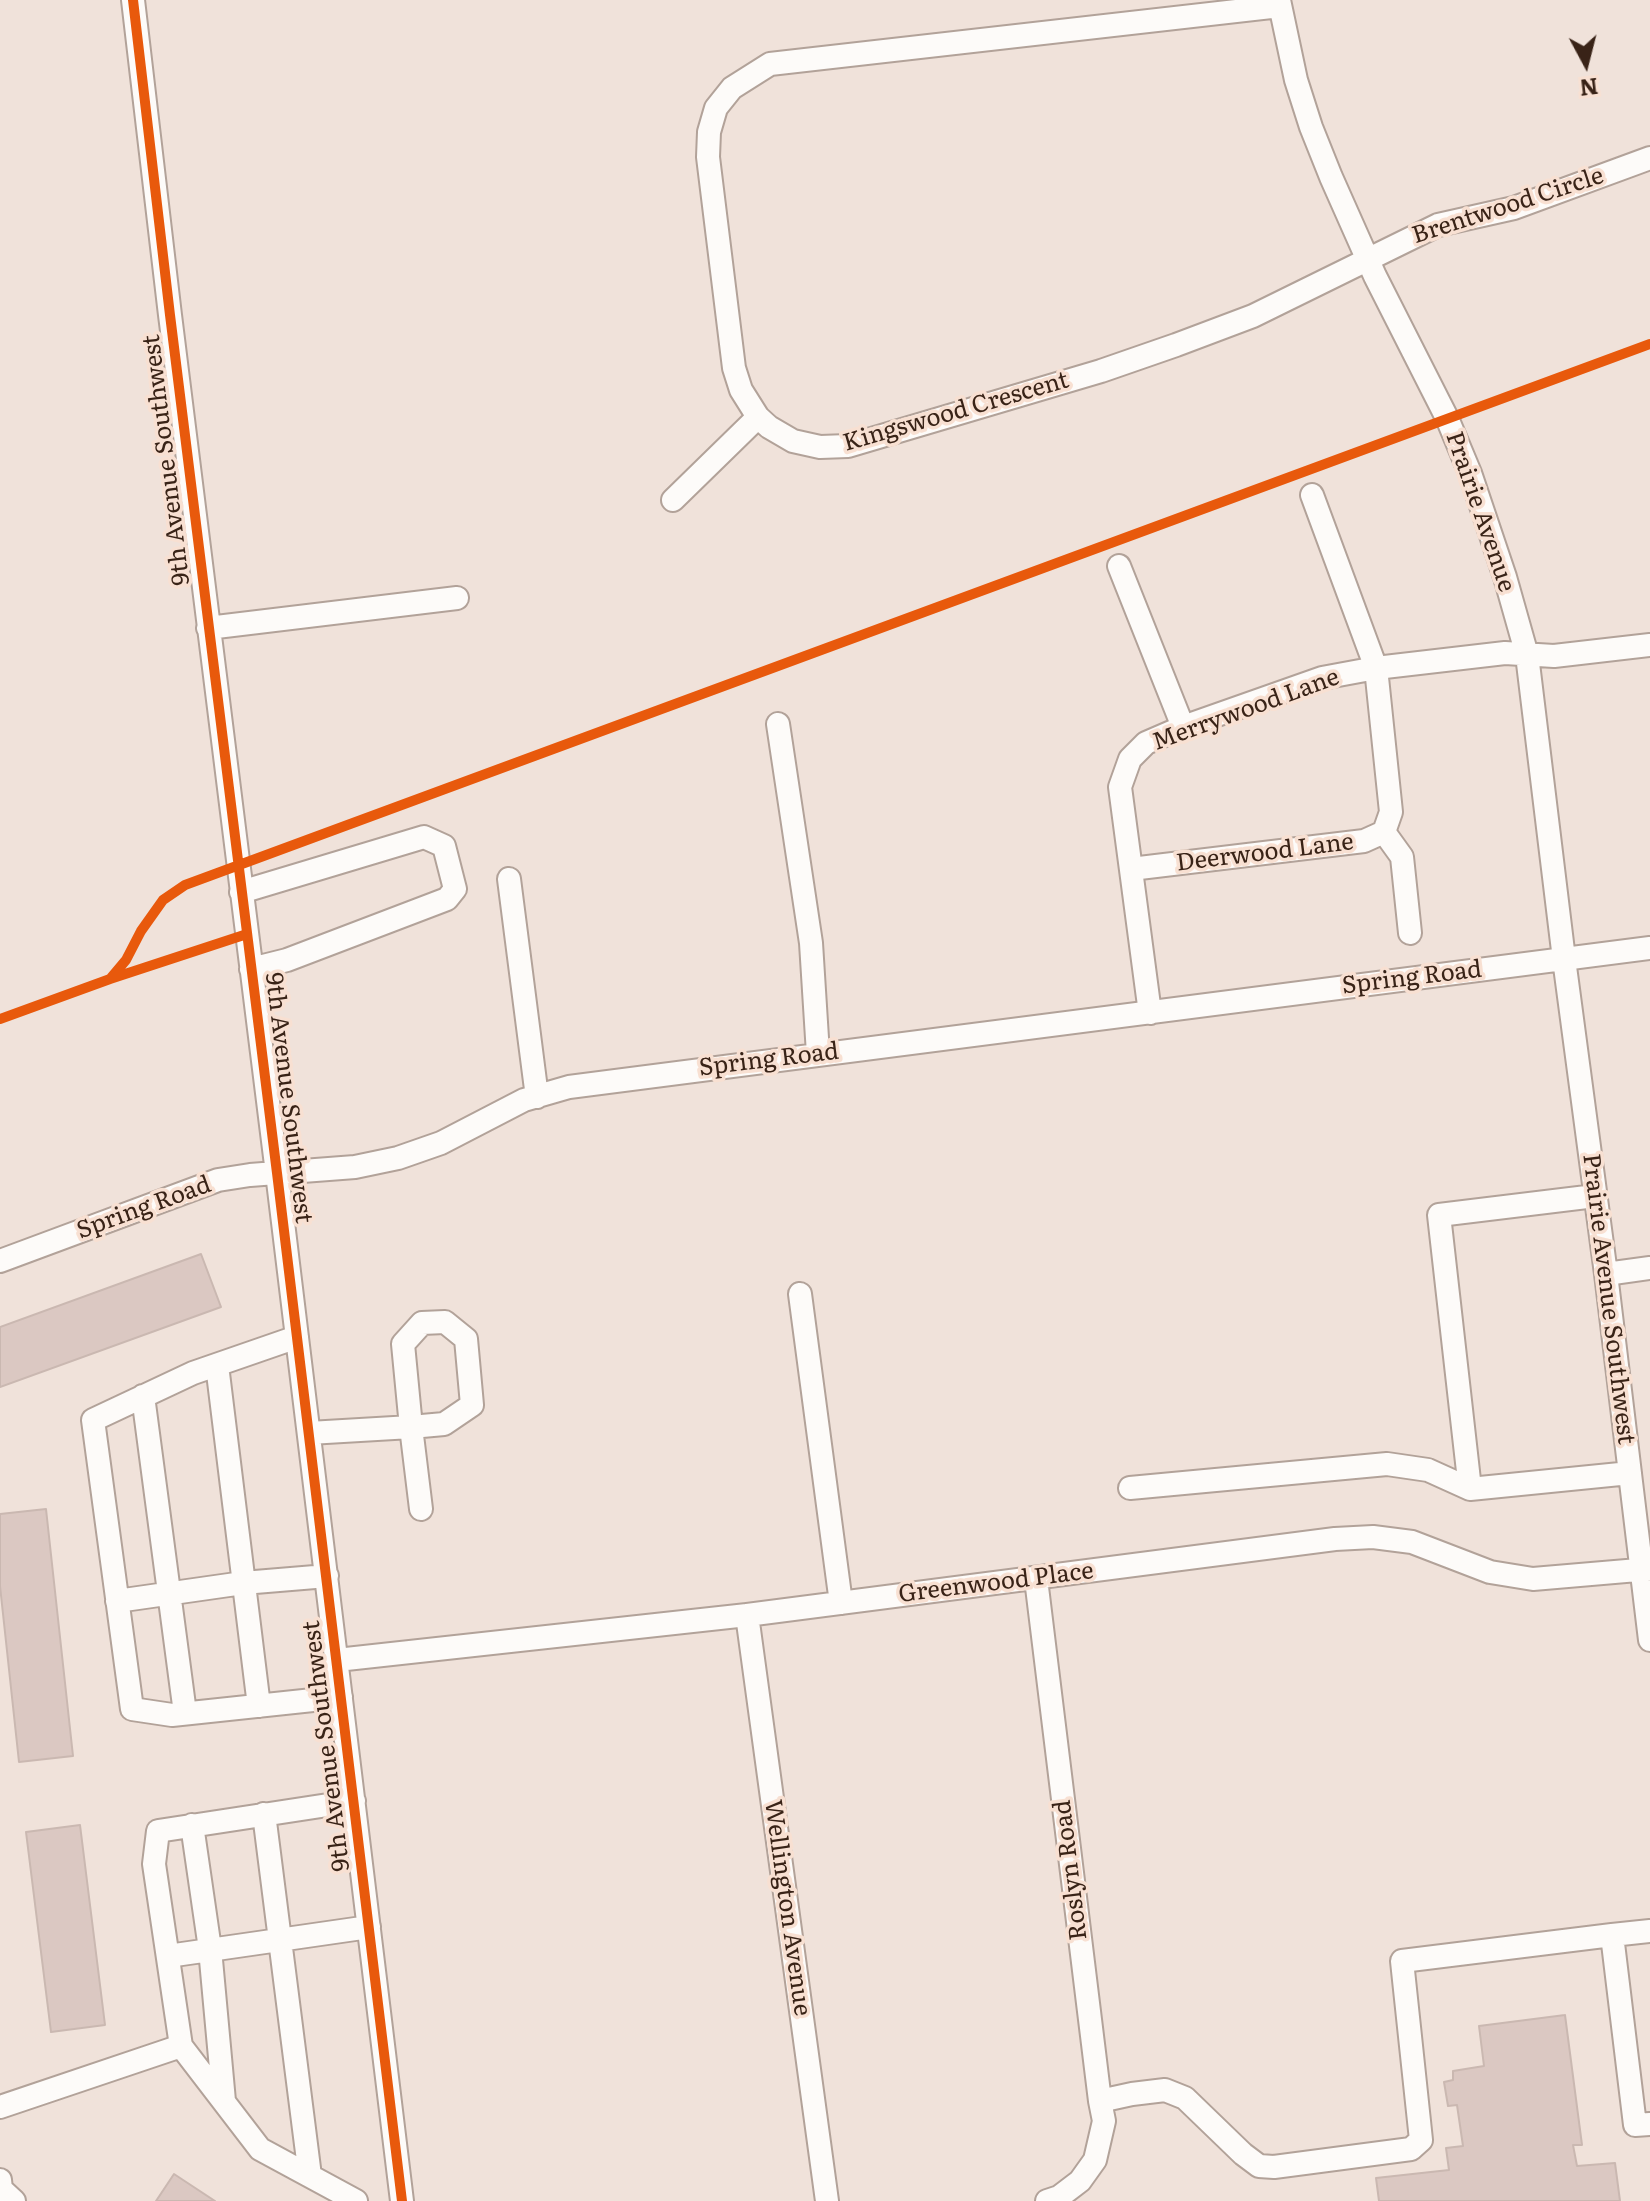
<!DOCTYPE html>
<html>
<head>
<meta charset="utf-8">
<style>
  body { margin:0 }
  #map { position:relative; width:1650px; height:2201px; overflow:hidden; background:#f0e2da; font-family:Literata,serif }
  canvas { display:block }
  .north { position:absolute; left:1546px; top:24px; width:80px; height:80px; -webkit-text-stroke:6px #f8e0d2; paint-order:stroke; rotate:173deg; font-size:22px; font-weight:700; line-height:32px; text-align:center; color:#392317 }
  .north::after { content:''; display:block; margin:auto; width:28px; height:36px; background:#392317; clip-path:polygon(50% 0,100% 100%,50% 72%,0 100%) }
</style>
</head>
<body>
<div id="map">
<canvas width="1650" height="2201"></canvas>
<div class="north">N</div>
</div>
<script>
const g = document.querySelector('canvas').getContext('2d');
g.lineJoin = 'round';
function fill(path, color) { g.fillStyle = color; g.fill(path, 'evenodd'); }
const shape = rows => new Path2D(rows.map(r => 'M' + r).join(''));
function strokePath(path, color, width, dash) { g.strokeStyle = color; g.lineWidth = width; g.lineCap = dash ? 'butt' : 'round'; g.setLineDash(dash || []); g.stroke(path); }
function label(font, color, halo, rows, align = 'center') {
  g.font = font + ' Literata,serif'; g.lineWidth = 7; g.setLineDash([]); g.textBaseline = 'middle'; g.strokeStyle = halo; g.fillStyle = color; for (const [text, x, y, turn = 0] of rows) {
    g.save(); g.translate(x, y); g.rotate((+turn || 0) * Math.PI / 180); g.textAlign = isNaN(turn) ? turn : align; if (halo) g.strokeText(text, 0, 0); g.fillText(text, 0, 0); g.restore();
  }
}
const building = shape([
  [201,1254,221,1307,0,1387,0,1327,201,1254],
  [46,1509,73,1756,19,1762,0,1586,0,1514,46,1509],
  [80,1825,105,2025,51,2032,26,1832,80,1825],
  [1565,2015,1582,2145,1573,2145,1577,2166,1615,2163,1620,2201,1379,2201,1376,2178,1449,2170,1446,2148,1463,2146,1457,2105,1448,2106,1444,2082,1453,2080,1453,2071,1484,2066,1479,2026,1565,2015],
  [174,2174,215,2201,156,2201,174,2174]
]);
fill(building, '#dbc8c2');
strokePath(building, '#cab8b1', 2);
const minor = shape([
  [133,0,170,315,277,1173,402,2201],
  [1279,0,1296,80,1311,127,1331,177,1375,276,1447,418,1470,473,1505,577,1527,655,1564,959,1606,1274,1650,1640],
  [1280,6,770,64,732,88,716,108,709,132,708,157,734,368,741,390,758,417,769,427,793,441,820,447,848,446,1101,371,1176,345,1253,316,1438,225,1514,208,1650,158],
  [673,500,758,417],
  [1119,566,1183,727],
  [208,628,457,598],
  [778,724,811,943,818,1054],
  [1384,832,1402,857,1410,933],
  [1131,869,1364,841,1384,832,1391,812,1376,668,1312,495],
  [509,879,537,1097],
  [241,892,424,837,444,846,455,889,447,899,287,960,251,969],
  [1150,1013,1120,787,1130,759,1146,743,1183,727,1322,678,1376,668,1505,653,1554,656,1650,645],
  [0,1261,218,1180,250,1175,355,1167,398,1158,441,1143,524,1100,569,1087,1650,948],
  [1606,1274,1650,1268],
  [800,1294,841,1603],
  [297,1337,193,1373,93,1420,132,1709,172,1715,341,1697],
  [217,1365,259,1706],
  [143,1396,185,1713],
  [309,1433,411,1427,444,1424,472,1405,466,1339,445,1322,422,1323,403,1344,411,1427,421,1509],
  [1130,1488,1387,1464,1428,1470,1470,1489,1630,1473],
  [1470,1489,1439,1215,1595,1196],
  [1036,1579,1100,2101,1104,2121,1095,2160,1080,2181,1059,2197,1047,2201],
  [117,1601,243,1583,327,1576],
  [747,1615,827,2201],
  [337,1660,747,1615,1335,1539,1373,1537,1412,1542,1490,1572,1533,1579,1650,1569],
  [264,1814,310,2176],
  [192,1825,210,1949,224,2101],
  [1612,1935,1650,1931],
  [168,1956,369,1927],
  [181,2046,154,1864,158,1831,354,1801],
  [1100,2101,1132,2094,1165,2090,1185,2098,1243,2154,1259,2166,1274,2167,1411,2149,1421,2140,1402,1961,1612,1935,1635,2125,1650,2124],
  [0,2107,181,2046,260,2149,356,2201],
  [0,2180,1,2189,14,2201]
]);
strokePath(minor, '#b2a299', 26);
strokePath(minor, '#fdfbf9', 22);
strokePath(shape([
  [133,0,170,315,277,1173,402,2201],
  [110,979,126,960,141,931,163,900,185,885,1650,344],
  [0,1019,110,979,247,934]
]), '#e8590c', 10);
label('24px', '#392317', '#f8e0d2', [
  ["Brentwood Circle",1508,206,-18],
  ["Kingswood Crescent",956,412,-16],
  ["9th Avenue Southwest",167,460,-97],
  ["Prairie Avenue",1480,512,71],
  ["Merrywood Lane",1246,710,-20],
  ["Deerwood Lane",1265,853,-7],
  ["Spring Road",1412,978,-7],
  ["Spring Road",769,1060,-7],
  ["9th Avenue Southwest",288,1098,83],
  ["Spring Road",144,1208,-20],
  ["Prairie Avenue Southwest",1608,1299,83],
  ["Greenwood Place",996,1583,-7],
  ["9th Avenue Southwest",327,1746,-97],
  ["Roslyn Road",1071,1870,-97],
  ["Wellington Avenue",787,1908,82]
]);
</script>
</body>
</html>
